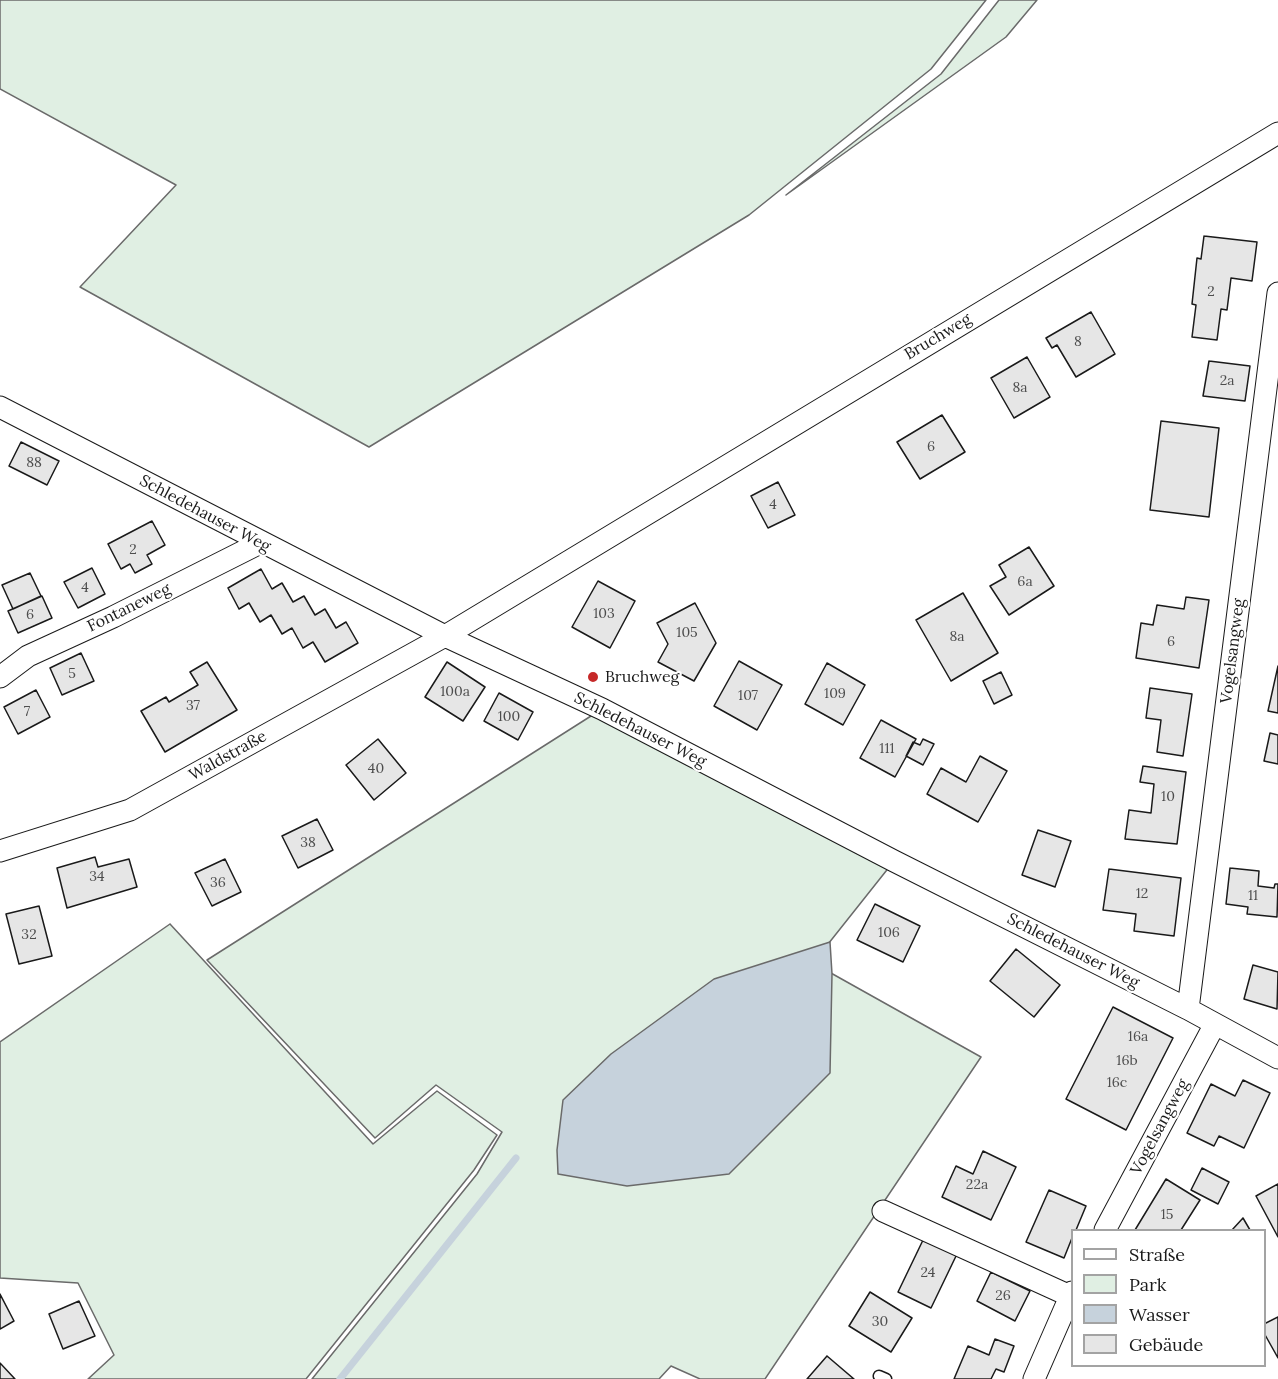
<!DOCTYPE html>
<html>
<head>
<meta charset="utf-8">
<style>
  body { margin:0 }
  #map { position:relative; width:1278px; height:1379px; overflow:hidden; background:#fff; font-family:Lora,serif }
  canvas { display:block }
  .legend { position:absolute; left:1071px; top:1229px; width:195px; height:138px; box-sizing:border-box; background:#fff; border:2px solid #a3a3a3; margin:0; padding:8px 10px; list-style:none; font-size:18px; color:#1a1a1a }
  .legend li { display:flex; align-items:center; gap:12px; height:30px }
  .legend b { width:30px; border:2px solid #a3a3a3 }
</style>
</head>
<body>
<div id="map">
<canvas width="1278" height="1379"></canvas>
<ul class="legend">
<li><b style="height:8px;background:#fff"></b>Straße</li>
<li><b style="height:16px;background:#e0efe3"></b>Park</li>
<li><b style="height:16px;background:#c6d2dc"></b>Wasser</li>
<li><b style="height:16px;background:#e6e6e6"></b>Gebäude</li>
</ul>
</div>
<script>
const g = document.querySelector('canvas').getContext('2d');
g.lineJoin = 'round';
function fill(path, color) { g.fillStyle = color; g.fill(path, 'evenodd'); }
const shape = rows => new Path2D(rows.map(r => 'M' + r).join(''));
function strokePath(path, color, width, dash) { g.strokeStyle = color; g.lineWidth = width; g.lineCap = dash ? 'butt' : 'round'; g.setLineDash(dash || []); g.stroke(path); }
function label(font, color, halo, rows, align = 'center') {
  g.font = font + ' Lora,serif'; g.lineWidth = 4.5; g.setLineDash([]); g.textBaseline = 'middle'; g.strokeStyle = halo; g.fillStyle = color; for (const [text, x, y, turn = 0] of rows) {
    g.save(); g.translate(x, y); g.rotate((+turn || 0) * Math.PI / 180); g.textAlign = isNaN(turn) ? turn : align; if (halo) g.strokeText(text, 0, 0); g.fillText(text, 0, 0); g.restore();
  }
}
const green = shape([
  [0,0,986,0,931,69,749,215,369,447,80,287,176,185,0,89,0,0],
  [999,0,1037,0,1006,37,786,195,941,74,999,0],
  [602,709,894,861,813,963,981,1057,765,1379,700,1379,671,1366,659,1379,312,1379,477,1174,502,1132,436,1085,375,1138,207,960,602,709],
  [170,924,373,1144,437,1091,497,1135,474,1170,306,1379,88,1379,114,1355,78,1283,0,1278,0,1042,170,924]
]);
fill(green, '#e0efe3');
strokePath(green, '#6a6a6a', 1.5);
const water = shape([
  [830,942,832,974,830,1073,729,1174,627,1186,558,1174,557,1150,563,1100,611,1054,714,979,830,942]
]);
fill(water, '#c6d2dc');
strokePath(water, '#6a6a6a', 1.5);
strokePath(shape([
  [340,1379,516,1158]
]), '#c6d2dc', 7);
const building = shape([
  [1204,236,1257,242,1252,281,1231,278,1227,310,1221,309,1217,340,1192,337,1196,305,1192,304,1197,258,1201,259,1204,236],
  [1091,312,1115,354,1076,377,1057,345,1052,348,1046,338,1091,312],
  [1027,357,1050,397,1014,418,991,378,1027,357],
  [1209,361,1250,366,1245,401,1203,396,1209,361],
  [942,415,965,452,920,479,897,442,942,415],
  [1161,421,1219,428,1209,517,1150,510,1161,421],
  [21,442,59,461,47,485,9,466,21,442],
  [778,482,795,515,768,528,751,496,778,482],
  [152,521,165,545,147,555,152,564,135,573,130,564,121,569,108,544,152,521],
  [1029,547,1054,586,1009,615,990,586,1006,577,999,565,1029,547],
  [92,568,105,594,78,608,64,582,92,568],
  [261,569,272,589,282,583,293,602,304,596,315,615,325,609,336,628,346,622,358,643,325,662,313,642,303,648,292,628,282,634,271,615,260,622,249,603,239,609,228,588,261,569],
  [30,573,41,596,13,609,2,585,30,573],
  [598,581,635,601,610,648,572,627,598,581],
  [963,593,998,653,951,681,916,620,963,593],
  [42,596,52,618,18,633,8,611,42,596],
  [1186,597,1209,600,1199,668,1136,658,1141,623,1153,625,1157,605,1184,609,1186,597],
  [695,603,716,643,694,681,658,662,668,644,657,623,695,603],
  [81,653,94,681,62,695,50,668,81,653],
  [739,661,782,685,757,730,714,706,739,661],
  [207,662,237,710,165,752,141,711,166,697,169,702,198,685,190,672,207,662],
  [447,662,485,687,463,721,425,697,447,662],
  [827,663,865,685,843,725,805,704,827,663],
  [1278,666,1278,713,1268,711,1278,666],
  [1001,672,1012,695,994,704,983,681,1001,672],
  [1150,688,1192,694,1183,756,1157,752,1161,720,1146,718,1150,688],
  [36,690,50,717,18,734,4,707,36,690],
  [499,693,533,712,518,740,484,721,499,693],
  [881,720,916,739,895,777,860,758,881,720],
  [1270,733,1278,735,1278,764,1264,761,1270,733],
  [378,739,406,773,374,800,346,765,378,739],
  [923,739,934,744,923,765,906,756,913,742,920,745,923,739],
  [980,756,1007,771,978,822,927,794,941,768,966,782,980,756],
  [1143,766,1186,772,1177,844,1125,839,1129,810,1151,813,1154,784,1140,782,1143,766],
  [317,819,333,850,298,868,282,836,317,819],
  [1038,830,1071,841,1055,887,1022,875,1038,830],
  [95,857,98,867,129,859,137,887,67,908,57,868,95,857],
  [225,859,241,892,212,906,195,873,225,859],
  [1230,868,1259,871,1258,886,1274,888,1275,884,1278,884,1277,917,1247,914,1248,907,1226,904,1230,868],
  [1109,869,1181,878,1174,936,1134,931,1136,914,1103,910,1109,869],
  [875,904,920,926,903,962,857,940,875,904],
  [39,906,52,956,19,964,6,914,39,906],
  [1016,949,1060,985,1034,1017,990,981,1016,949],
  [1253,965,1278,972,1277,1009,1244,999,1253,965],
  [1113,1007,1173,1038,1126,1130,1066,1099,1113,1007],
  [1243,1080,1270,1093,1244,1148,1219,1136,1214,1146,1187,1133,1211,1084,1235,1096,1243,1080],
  [983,1151,1016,1167,991,1220,942,1197,956,1166,973,1174,983,1151],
  [1202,1168,1229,1182,1218,1204,1191,1190,1202,1168],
  [1166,1179,1200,1200,1181,1230,1135,1230,1166,1179],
  [1278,1184,1278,1237,1256,1196,1278,1184],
  [1049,1190,1086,1206,1076,1230,1072,1230,1072,1238,1064,1258,1026,1242,1049,1190],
  [1243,1218,1250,1230,1232,1230,1243,1218],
  [924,1238,957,1254,931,1308,898,1292,924,1238],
  [991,1272,1030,1291,1015,1321,977,1301,991,1272],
  [870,1292,912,1318,891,1352,849,1326,870,1292],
  [0,1294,14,1321,0,1329,0,1294],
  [79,1301,95,1336,63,1349,49,1314,79,1301],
  [1278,1317,1278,1358,1264,1333,1264,1324,1278,1317],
  [995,1339,1014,1346,1004,1372,996,1369,991,1379,954,1379,968,1346,989,1355,995,1339],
  [827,1356,854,1379,807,1379,827,1356],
  [0,1363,15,1379,0,1379,0,1363]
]);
fill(building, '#e6e6e6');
strokePath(building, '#1a1a1a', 1.5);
const service = shape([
  [879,1376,886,1379]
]);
const minor = shape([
  [0,407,445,636,602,709,894,861,1188,1009,1278,1058],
  [0,677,28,656,113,617,260,543],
  [0,851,130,810,445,636,1278,133],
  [1188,1009,1278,293],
  [883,1211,1070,1296],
  [1105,1230,1215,1024],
  [1034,1379,1072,1292]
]);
strokePath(service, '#1a1a1a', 13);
strokePath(minor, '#1a1a1a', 23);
strokePath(service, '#fff', 10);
strokePath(minor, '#fff', 21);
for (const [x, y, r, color] of [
  [593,677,6,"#c62828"]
]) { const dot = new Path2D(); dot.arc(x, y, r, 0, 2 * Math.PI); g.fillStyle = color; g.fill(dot); strokePath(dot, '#fff', 2); }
label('14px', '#4d4d4d', null, [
  ["2",1211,292],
  ["8",1078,342],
  ["2a",1227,381],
  ["8a",1020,388],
  ["6",931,447],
  ["88",34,463],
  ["4",773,505],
  ["2",133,550],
  ["6a",1025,582],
  ["4",85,588],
  ["103",604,614],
  ["6",30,615],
  ["105",687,633],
  ["8a",957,637],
  ["6",1171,642],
  ["5",72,674],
  ["100a",455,692],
  ["109",835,694],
  ["107",748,696],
  ["37",193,706],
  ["7",27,712],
  ["100",509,717],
  ["111",887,749],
  ["40",376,769],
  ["10",1168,797],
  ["38",308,843],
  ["34",97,877],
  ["36",218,883],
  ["12",1142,894],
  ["11",1253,896],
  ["106",889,933],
  ["32",29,935],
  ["16a",1138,1037],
  ["16b",1127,1061],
  ["16c",1117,1083],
  ["22a",977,1185],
  ["15",1167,1215],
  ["24",928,1273],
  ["26",1003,1296],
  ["30",880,1322]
]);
label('16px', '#1a1a1a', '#fff', [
  ["Bruchweg",938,337,-31],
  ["Schledehauser Weg",205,514,28],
  ["Fontaneweg",129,608,-26],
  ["Vogelsangweg",1233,651,-83],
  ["Schledehauser Weg",640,730,27],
  ["Waldstraße",228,756,-29],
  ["Schledehauser Weg",1073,951,27],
  ["Vogelsangweg",1160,1127,-62]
]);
label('16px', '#1a1a1a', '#fff', [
  ["Bruchweg",605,677]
], 'left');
</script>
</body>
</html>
